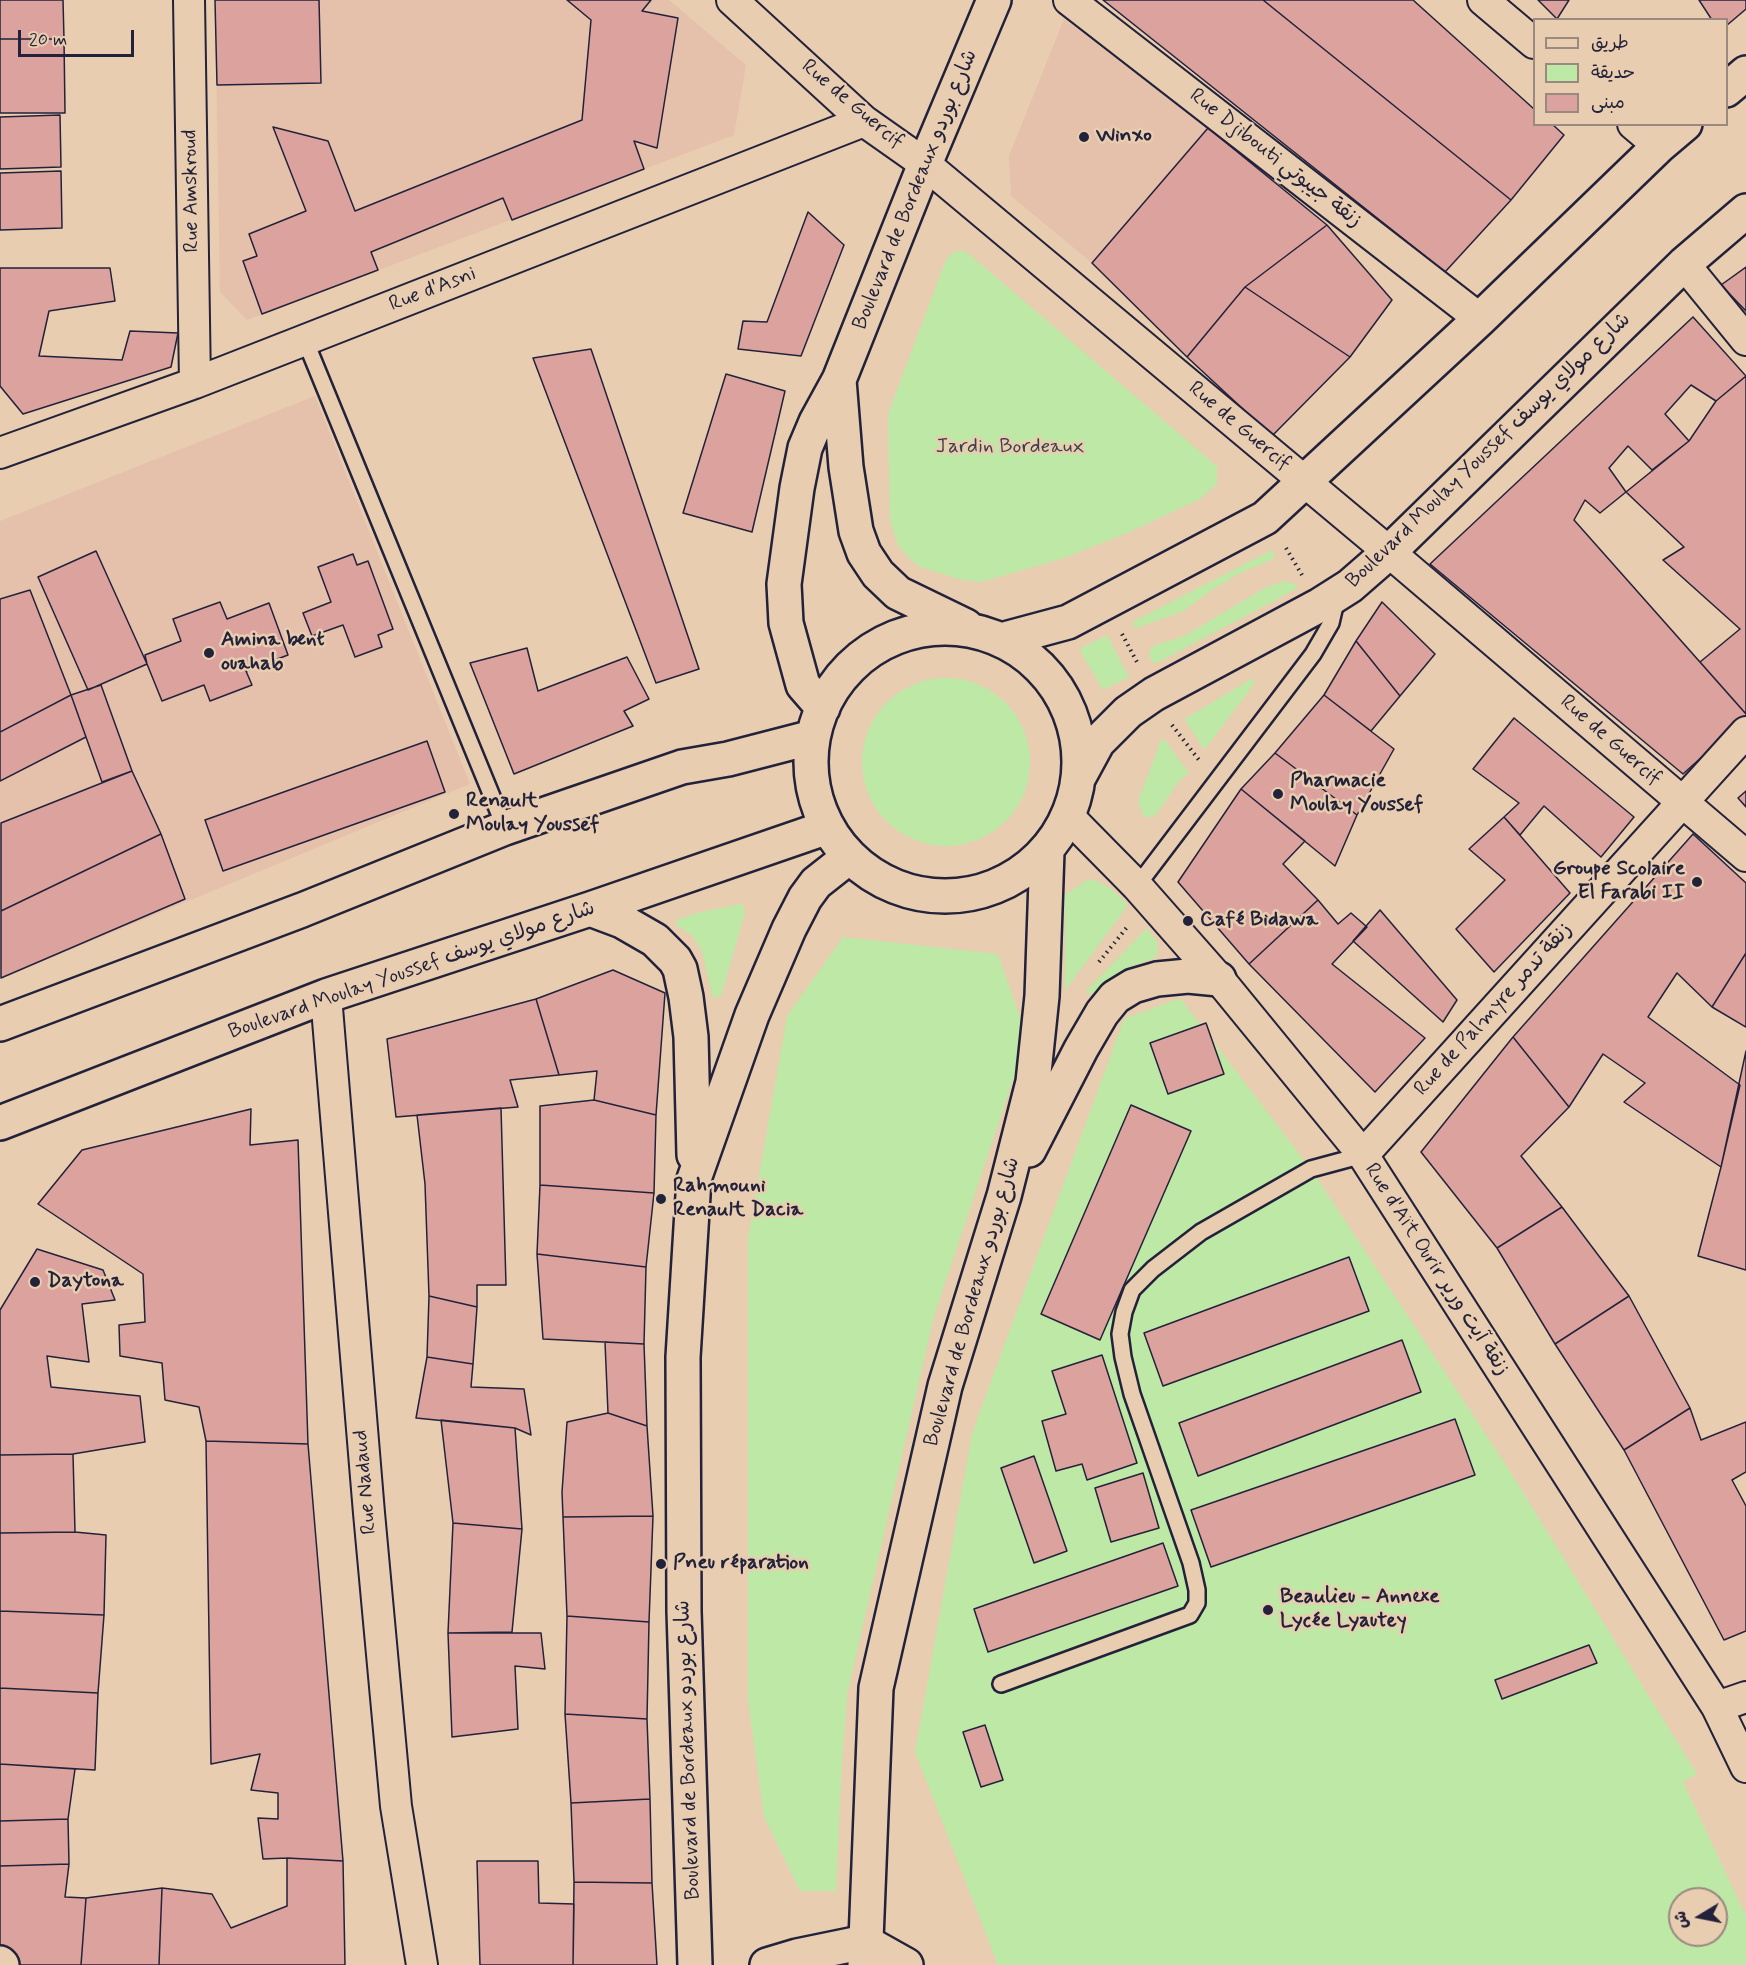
<!DOCTYPE html>
<html>
<head>
<meta charset="utf-8">
<style>
  body { margin:0 }
  #map { position:relative; width:1746px; height:1965px; overflow:hidden; background:#e9cdb0; font-family:Mynerve,"Playpen Sans Arabic",sans-serif }
  canvas { display:block }
  .legend { position:absolute; left:1533px; top:18px; width:195px; height:108px; box-sizing:border-box; background:#e9cdb0; border:2px solid #998981; margin:0; padding:8px 10px; list-style:none; font-size:18px; color:#22223b }
  .legend li { display:flex; align-items:center; gap:12px; height:30px }
  .legend b { width:30px; border:2px solid #998981 }
  .north { position:absolute; left:1668px; top:1887px; width:60px; height:60px; box-sizing:border-box; background:#e9cdb0; border:2px solid #998981; border-radius:50%; rotate:260deg; font-size:16px; font-weight:700; line-height:24px; text-align:center; color:#22223b }
  .north::after { content:''; display:block; margin:auto; width:21px; height:27px; background:#22223b; clip-path:polygon(50% 0,100% 100%,50% 72%,0 100%) }
  .scale { position:absolute; left:18px; top:30px; width:116px; height:27px; box-sizing:border-box; border:3px solid #22223b; border-top:0; padding-left:8px; font-size:18px; line-height:21px; white-space:nowrap; color:#22223b; -webkit-text-stroke:4px #e9cdb0; paint-order:stroke }
</style>
</head>
<body>
<div id="map">
<canvas width="1746" height="1965"></canvas>
<ul class="legend">
<li><b style="height:8px;background:#e9cdb0"></b>طريق</li>
<li><b style="height:16px;background:#bde8a5"></b>حديقة</li>
<li><b style="height:16px;background:#dca29e"></b>مبنى</li>
</ul>
<div class="north">ش</div>
<div class="scale">20 m</div>
</div>
<script>
const g = document.querySelector('canvas').getContext('2d');
g.lineJoin = 'round';
function fill(path, color) { g.fillStyle = color; g.fill(path, 'evenodd'); }
const shape = rows => new Path2D(rows.map(r => 'M' + r).join(''));
function strokePath(path, color, width, dash) { g.strokeStyle = color; g.lineWidth = width; g.lineCap = dash ? 'butt' : 'round'; g.setLineDash(dash || []); g.stroke(path); }
function label(font, color, halo, rows, align = 'center') {
  g.font = font + ' Mynerve,"Playpen Sans Arabic",sans-serif'; g.lineWidth = 5; g.setLineDash([]); g.textBaseline = 'middle'; g.strokeStyle = halo; g.fillStyle = color; for (const [text, x, y, turn = 0] of rows) {
    g.save(); g.translate(x, y); g.rotate((+turn || 0) * Math.PI / 180); g.textAlign = isNaN(turn) ? turn : align; if (halo) g.strokeText(text, 0, 0); g.fillText(text, 0, 0); g.restore();
  }
}
fill(shape([
  [215,0,669,0,746,65,734,135,247,320,220,292],
  [1064,19,1208,128,1092,263,1011,196,1009,156],
  [315,396,470,784,0,979,0,521]
]), '#e5c0ab');
fill(shape([
  [961,250,968,253,1212,462,1217,466,1217,484,1200,499,1127,533,1064,558,981,582,958,579,921,567,912,561,898,545,890,521,888,422,889,411,945,262,949,255],
  [1272,550,1275,556,1271,560,1238,574,1212,590,1182,612,1136,628,1133,626,1134,621],
  [1287,581,1296,585,1298,588,1155,664,1150,659,1149,651,1155,645,1184,636,1266,587],
  [1107,635,1129,677,1103,690,1080,651,1081,648],
  '862 762a84 84 0 1 1 168 0a84 84 0 1 1-168 0Z',
  [1251,679,1255,679,1254,684,1206,748,1203,748,1185,720,1186,718],
  [1164,739,1189,773,1179,781,1156,815,1149,818,1143,815,1138,801,1161,740],
  [1093,879,1112,889,1128,905,1065,991,1065,895,1085,881],
  [740,904,744,906,745,913,721,996,713,998,702,951,692,935,677,926,676,920,696,913],
  [1147,928,1158,943,1157,957,1119,972,1104,983,1094,993,1087,994,1087,990],
  [843,937,998,954,1027,1038,934,1316,847,1695,841,1780,836,1891,800,1891,764,1817,748,1701,748,1238,787,1016],
  [1180,998,1311,1169,1508,1468,1697,1774,1683,1782,1746,1916,1746,1965,998,1965,915,1752,972,1433,1124,1019],
  [1680,1899,1716,1899,1716,1935,1680,1935]
]), '#bde8a5');
const building = shape([
  [0,0,63,0,64,39,0,39,0,0],
  [215,0,319,0,321,83,217,85,215,0],
  [567,0,651,0,642,11,678,18,657,148,634,141,644,169,512,220,503,198,371,252,378,270,262,314,243,261,257,256,249,234,306,211,273,127,328,141,355,211,582,120,591,20,567,0],
  [1103,0,1263,0,1511,200,1445,272,1103,0],
  [1263,0,1413,0,1534,109,1534,124,1552,124,1564,135,1511,200,1263,0],
  [1538,0,1569,0,1557,19,1538,0],
  [1699,0,1746,0,1746,9,1726,26,1726,20,1712,20,1699,0],
  [0,39,64,39,65,113,0,113,0,39],
  [60,115,61,167,0,169,0,117,60,115],
  [1208,128,1327,225,1245,287,1187,357,1092,263,1208,128],
  [61,171,62,228,0,230,0,173,61,171],
  [808,212,844,245,801,356,738,349,743,321,767,322,808,212],
  [1327,225,1392,300,1350,357,1245,287,1327,225],
  [1746,267,1746,311,1721,285,1746,267],
  [0,268,110,268,115,301,49,311,39,356,122,360,130,331,178,333,171,367,23,414,0,386,0,268],
  [1245,287,1350,357,1272,436,1187,357,1245,287],
  [1693,317,1746,376,1716,401,1691,385,1665,414,1689,441,1652,470,1628,446,1609,468,1626,492,1600,513,1585,500,1574,520,1746,714,1746,717,1683,774,1430,564,1693,317],
  [591,349,699,669,656,683,533,358,591,349],
  [726,374,785,391,752,532,683,513,726,374],
  [1746,376,1746,714,1700,662,1740,629,1663,560,1684,547,1626,492,1689,441,1716,401,1746,376],
  [96,551,147,664,88,690,38,577,96,551],
  [353,554,357,565,368,561,393,629,378,635,382,647,355,657,343,625,312,636,303,613,331,602,318,567,353,554],
  [30,590,71,695,0,732,0,599,30,590],
  [220,602,227,619,269,603,288,655,246,671,252,685,210,701,204,685,162,701,147,664,145,655,181,641,173,619,220,602],
  [1382,602,1435,654,1400,696,1356,641,1382,602],
  [1356,641,1400,696,1371,731,1324,695,1356,641],
  [527,648,538,691,627,657,649,699,624,711,633,726,514,774,470,663,527,648],
  [101,685,132,771,102,782,71,695,101,685],
  [71,695,86,737,0,781,0,732,71,695],
  [1324,695,1394,749,1357,815,1275,753,1324,695],
  [1514,718,1634,817,1601,857,1544,806,1520,835,1504,817,1519,803,1473,769,1514,718],
  [427,741,445,792,223,871,205,820,427,741],
  [1275,753,1357,815,1335,866,1241,789,1275,753],
  [132,771,161,834,1,911,1,823,132,771],
  [1241,789,1305,841,1283,864,1318,900,1249,964,1178,882,1241,789],
  [1746,791,1746,807,1738,798,1746,791],
  [1504,817,1570,893,1494,972,1456,929,1505,880,1469,849,1504,817],
  [161,834,185,899,1,978,1,911,161,834],
  [1693,834,1746,883,1746,953,1712,1007,1677,973,1648,1017,1740,1085,1721,1167,1624,1102,1645,1083,1603,1054,1569,1107,1513,1037,1693,834],
  [1318,900,1338,924,1351,913,1367,927,1332,964,1425,1038,1375,1092,1249,964,1318,900],
  [1380,910,1457,1000,1443,1022,1353,941,1380,910],
  [1746,953,1746,1027,1712,1007,1746,953],
  [613,970,665,993,656,1115,594,1100,597,1071,559,1075,536,999,613,970],
  [536,999,559,1075,510,1080,518,1107,396,1117,387,1039,536,999],
  [1206,1023,1224,1074,1168,1094,1150,1043,1206,1023],
  [1513,1037,1569,1107,1521,1156,1562,1207,1497,1248,1421,1152,1513,1037],
  [1746,1051,1746,1270,1698,1256,1721,1167,1746,1051],
  [594,1100,656,1115,654,1193,540,1185,540,1106,594,1100],
  [1131,1105,1191,1131,1100,1340,1041,1314,1131,1105],
  [501,1108,506,1285,477,1285,477,1307,429,1296,425,1184,417,1115,501,1108],
  [251,1109,250,1145,298,1140,308,1444,206,1441,199,1407,165,1400,162,1363,120,1356,119,1325,145,1322,143,1274,38,1204,82,1150,251,1109],
  [540,1185,654,1193,646,1267,537,1254,540,1185],
  [1562,1207,1629,1296,1555,1344,1497,1248,1562,1207],
  [37,1249,103,1270,115,1300,82,1304,89,1362,47,1356,51,1387,140,1396,145,1442,73,1454,0,1455,0,1310,37,1249],
  [537,1254,646,1267,644,1344,543,1339,537,1254],
  [1349,1257,1369,1311,1163,1386,1144,1333,1349,1257],
  [429,1296,477,1307,473,1364,427,1357,429,1296],
  [1629,1296,1690,1408,1624,1450,1555,1344,1629,1296],
  [1402,1340,1421,1392,1198,1476,1179,1423,1402,1340],
  [605,1342,644,1344,647,1426,608,1413,605,1342],
  [1102,1355,1137,1463,1087,1480,1082,1464,1056,1471,1042,1421,1066,1414,1052,1371,1102,1355],
  [427,1357,473,1364,471,1387,524,1389,531,1435,515,1428,416,1418,427,1357],
  [1690,1408,1701,1440,1746,1422,1746,1472,1732,1480,1746,1506,1746,1631,1724,1640,1624,1450,1690,1408],
  [608,1413,647,1426,653,1516,563,1517,562,1492,567,1422,608,1413],
  [1455,1419,1475,1475,1211,1567,1191,1510,1455,1419],
  [441,1420,515,1428,522,1529,453,1523,441,1420],
  [206,1441,308,1444,343,1861,287,1858,263,1859,258,1818,278,1819,278,1793,251,1790,260,1754,211,1764,206,1441],
  [73,1454,75,1532,0,1533,0,1455,73,1454],
  [1034,1456,1067,1551,1034,1563,1001,1468,1034,1456],
  [1143,1473,1159,1528,1111,1542,1095,1488,1143,1473],
  [653,1516,649,1622,567,1616,563,1517,653,1516],
  [453,1523,522,1529,512,1632,448,1633,453,1523],
  [75,1532,106,1535,104,1615,0,1611,0,1533,75,1532],
  [1163,1543,1178,1586,988,1652,974,1609,1163,1543],
  [0,1611,104,1615,98,1693,0,1688,0,1611],
  [567,1616,649,1622,647,1719,565,1714,567,1616],
  [448,1633,541,1633,545,1669,515,1666,518,1729,452,1737,448,1633],
  [1589,1645,1597,1663,1502,1699,1495,1680,1589,1645],
  [0,1688,98,1693,95,1770,0,1764,0,1688],
  [565,1714,647,1719,650,1799,571,1803,565,1714],
  [985,1725,1003,1780,981,1787,963,1732,985,1725],
  [0,1764,75,1769,68,1819,0,1821,0,1764],
  [650,1799,652,1883,574,1882,571,1803,650,1799],
  [68,1819,69,1864,0,1866,0,1821,68,1819],
  [287,1858,343,1861,345,1965,159,1965,162,1888,212,1894,231,1928,287,1906,287,1858],
  [477,1861,538,1861,539,1903,574,1904,573,1965,480,1965,477,1861],
  [69,1864,65,1897,86,1898,81,1965,17,1965,0,1948,0,1866,69,1864],
  [574,1882,652,1883,657,1965,573,1965,574,1882],
  [162,1888,159,1965,81,1965,86,1898,162,1888]
]);
fill(building, '#dca29e');
strokePath(building, '#22223b', 1.5);
const service = shape([
  [305,340,505,828],
  [1137,886,1313,654,1331,623,1337,597],
  [1001,1684,1190,1615,1197,1603,1197,1590,1191,1563,1132,1394,1123,1357,1120,1334,1124,1312,1132,1290,1153,1269,1201,1232,1311,1169,1363,1155]
]);
const minor = shape([
  [189,0,195,383],
  [732,0,864,121,925,164,1389,552,1746,856],
  [1069,0,1480,319],
  [1483,0,1534,43],
  [1633,124,1659,146],
  [1684,264,1746,340],
  [0,453,195,383,305,340,864,121],
  [1068,816,1137,886,1219,979,1363,1155,1717,1707,1746,1767],
  [326,996,369,1513,396,1806,422,1965],
  [1363,1155,1746,732],
  [1717,1707,1746,1697]
]);
const tertiary = shape([
  [0,1963,2,1965],
  [767,1965,797,1956,865,1942,906,1965]
]);
const secondary = shape([
  [1726,90,1746,73],
  [839,380,846,467,856,531,864,553,878,574,898,593,966,626],
  '811 762a134 134 0 1 1 268 0a134 134 0 1 1-268 0Z',
  [1001,640,1068,622,1265,518,1480,319,1659,146,1685,124],
  [823,708,803,685,786,623,784,584,797,488,805,448,816,422,839,380,925,164,994,0],
  [1079,777,1098,742,1128,712,1154,694,1320,605,1350,586,1389,552,1684,264,1746,211],
  [590,909,622,921,655,940,675,960,680,969,686,997,691,1037,694,1155],
  [0,1024,302,910,505,828,682,767,728,759,813,737],
  [0,1123,326,996,590,909,828,827],
  [1029,1150,1081,1049,1102,1013,1115,997,1133,986,1157,979,1188,976,1219,979],
  [695,1965,684,1611,683,1357,694,1179,752,1015,789,929,805,898,816,883,849,857],
  [865,1965,876,1688,945,1386,1004,1196,1033,1082,1042,996,1047,851]
]);
strokePath(service, '#22223b', 20);
strokePath(minor, '#22223b', 34);
strokePath(tertiary, '#22223b', 38);
strokePath(secondary, '#22223b', 38);
strokePath(shape([
  [1286,548,1302,575],
  [1122,634,1137,662],
  [1172,725,1199,760],
  [1099,962,1128,926]
]), '#22223b', 4, [1.5, 4.5]);
strokePath(service, '#e9cdb0', 15);
strokePath(minor, '#e9cdb0', 30);
strokePath(tertiary, '#e9cdb0', 33);
strokePath(secondary, '#e9cdb0', 33);
for (const [x, y, r, color] of [
  [1084,137,6,"#22223b"],
  [209,653,6,"#22223b"],
  [1278,794,6,"#22223b"],
  [454,814,6,"#22223b"],
  [1697,882,6,"#22223b"],
  [1188,921,6,"#22223b"],
  [661,1199,6,"#22223b"],
  [35,1282,6,"#22223b"],
  [661,1564,6,"#22223b"],
  [1268,1610,6,"#22223b"]
]) { const dot = new Path2D(); dot.arc(x, y, r, 0, 2 * Math.PI); g.fillStyle = color; g.fill(dot); strokePath(dot, '#e9cdb0', 2); }
label('21px', '#22223b', '#e9cdb0', [
  ["Rue de Guercif",852,105,40],
  ["Rue Djibouti زنقة جيبوتي",1275,159,38],
  ["Boulevard de Bordeaux شارع بوردو",916,190,-68],
  ["Rue Amskroud",192,191,-91],
  ["Rue d'Asni",433,290,-21],
  ["Rue de Guercif",1239,427,40],
  ["Boulevard Moulay Youssef شارع مولاي يوسف",1489,451,-44],
  ["Rue de Guercif",1610,741,41],
  ["Boulevard Moulay Youssef شارع مولاي يوسف",412,971,-19],
  ["Rue de Palmyre زنقة تدمر",1494,1010,-48],
  ["Rue d'Aït Ourir زنقة آيت ورير",1436,1270,57],
  ["Boulevard de Bordeaux شارع بوردو",973,1302,-74],
  ["Rue Nadaud",366,1482,-95],
  ["Boulevard de Bordeaux شارع بوردو",689,1750,-92]
]);
label('bold 21px', '#22223b', '#e9cdb0', [
  ["Winxo",1096,137],
  ["Amina bent",221,641],
  ["ouahab",221,665],
  ["Pharmacie",1290,782],
  ["Moulay Youssef",1290,806],
  ["Renault",466,802],
  ["Moulay Youssef",466,826],
  ["Groupe Scolaire",1685,870,"right"],
  ["El Farabi II",1685,894,"right"],
  ["Café Bidawa",1200,921],
  ["Rahmouni",673,1187],
  ["Renault Dacia",673,1211],
  ["Daytona",47,1282],
  ["Pneu réparation",673,1564],
  ["Beaulieu - Annexe",1280,1598],
  ["Lycée Lyautey",1280,1622]
], 'left');
label('21px', '#39404b', '#e9cdb0', [
  ["Jardin Bordeaux",1010,448]
]);
</script>
</body>
</html>
